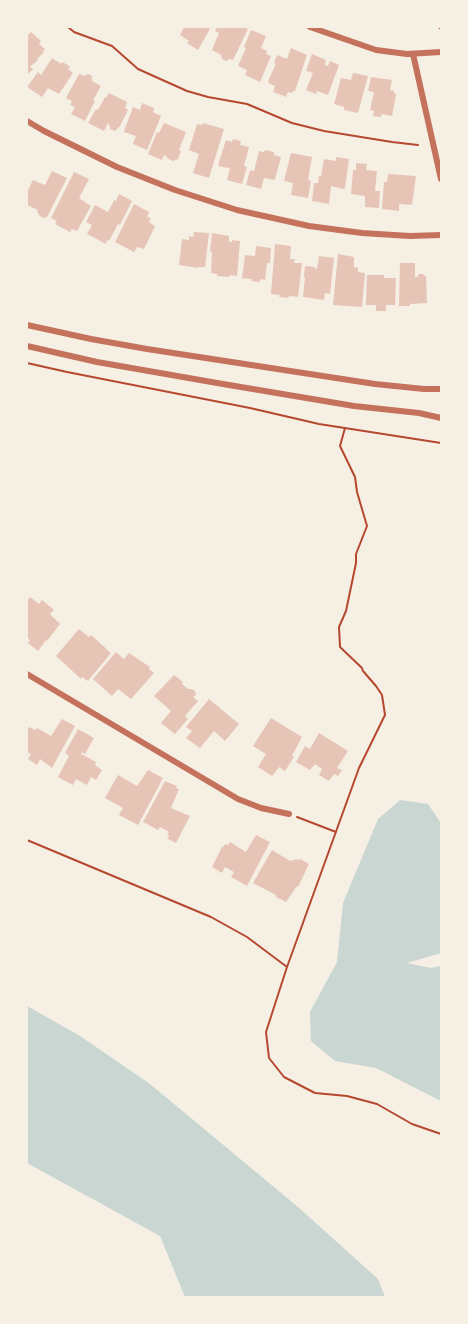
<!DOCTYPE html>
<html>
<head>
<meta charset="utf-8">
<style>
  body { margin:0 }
  #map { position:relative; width:468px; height:1324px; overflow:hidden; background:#f6efe4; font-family:Arial,sans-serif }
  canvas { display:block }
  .frame { position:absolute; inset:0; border:28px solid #f6efe4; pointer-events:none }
</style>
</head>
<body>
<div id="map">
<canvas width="468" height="1324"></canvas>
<div class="frame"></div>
</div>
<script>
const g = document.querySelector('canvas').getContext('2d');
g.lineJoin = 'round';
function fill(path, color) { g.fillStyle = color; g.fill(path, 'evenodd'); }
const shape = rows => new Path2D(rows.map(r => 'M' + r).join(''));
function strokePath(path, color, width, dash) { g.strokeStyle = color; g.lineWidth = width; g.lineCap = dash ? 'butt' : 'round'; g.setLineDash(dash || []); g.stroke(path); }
fill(shape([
  [400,800,428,804,441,823,441,953,407,963,431,968,441,966,441,1101,376,1068,335,1061,311,1041,310,1012,337,962,343,903,378,819],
  [27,1006,80,1036,150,1084,298,1207,378,1279,385,1297,185,1297,160,1236,27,1163]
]), '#c9d6d2');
fill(shape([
  [184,27,211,27,198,50,187,43,189,41,180,35],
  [217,27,244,27,248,29,233,60,230,59,226,61,222,59,221,55,212,50,219,33,215,31],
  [251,30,266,36,261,48,267,51,266,54,271,56,260,82,245,75,247,70,238,66,246,48,244,47],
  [31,32,41,41,39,44,45,49,43,51,44,52,37,59,38,60,30,67,33,69,27,75,27,36],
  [291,48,307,55,295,91,293,91,292,93,288,92,286,97,273,92,275,86,268,83,269,81,268,81,276,64,274,63,277,55,287,59],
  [312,54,326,60,325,65,328,66,330,61,339,65,328,95,317,91,316,94,306,90,313,73,306,71],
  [52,58,61,64,62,62,68,65,70,67,68,69,73,73,59,94,48,88,42,97,27,87,38,72,41,75],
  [353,73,368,76,358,113,344,110,344,107,334,104,341,78,351,80],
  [79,74,84,76,88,74,92,76,92,81,101,86,93,100,95,101,85,121,71,114,75,107,70,105,72,101,66,98],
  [371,77,392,80,390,90,394,91,394,93,396,94,396,95,392,116,382,114,381,117,373,116,374,111,370,110,374,92,368,91],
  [109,93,127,102,125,108,128,110,120,126,115,131,110,129,109,124,108,123,104,131,88,123,96,109,98,110,105,97,106,98],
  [142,103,154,108,153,112,161,116,147,150,133,144,136,136,124,132,124,131,133,107,140,110],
  [164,123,186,132,179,150,181,151,178,159,173,161,167,158,166,156,164,155,162,160,148,154,157,132,159,133],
  [203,123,224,129,209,178,193,173,199,154,189,150,197,124,203,125],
  [233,139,241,141,240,145,249,147,244,166,247,167,242,184,227,180,230,168,227,167,227,168,219,166,218,165,226,140,232,142],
  [265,150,274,152,274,155,281,157,275,179,274,180,264,178,261,189,246,185,250,170,254,171,259,151,264,152],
  [291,153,312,157,308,180,311,181,308,198,291,195,293,183,284,181],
  [336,157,349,159,345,188,343,189,331,186,329,204,312,201,314,183,318,183,319,176,321,176,324,159,336,161],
  [356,163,367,164,366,170,377,171,375,191,380,191,379,208,365,207,365,196,351,194,353,170,356,170],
  [52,171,67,178,47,217,43,218,39,215,37,211,38,210,27,205,27,192,33,180,45,185],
  [74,172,89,179,79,198,91,206,77,231,72,229,70,232,55,224,57,221,51,218],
  [388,174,416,176,412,205,399,204,399,211,382,209,384,182,387,182],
  [119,194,132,201,120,225,118,224,109,241,107,240,106,244,87,234,92,225,86,222,95,205,108,212,114,200,116,201],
  [134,204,149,212,147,217,151,218,149,222,155,226,144,249,137,247,134,252,115,242],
  [194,232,209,233,205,267,198,267,198,268,179,265,182,239,189,240,189,236,193,237],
  [212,233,229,236,229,242,232,242,232,240,240,241,237,276,230,275,230,277,217,276,217,274,211,273,212,252,210,251],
  [275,244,291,246,290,259,295,259,294,263,302,263,298,297,289,296,288,298,279,297,280,295,271,294],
  [256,246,271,248,270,263,267,263,265,280,260,279,260,282,251,281,252,279,242,278,245,255,255,256],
  [338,254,354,257,354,267,358,268,358,272,365,273,362,307,333,305],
  [319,256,334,258,330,294,325,293,324,300,303,297,305,277,304,277,305,266,315,267,314,268,317,269],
  [400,263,415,263,415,277,417,277,419,274,423,274,426,277,427,303,410,304,410,306,399,306],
  [367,275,384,275,384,278,396,278,395,305,386,305,386,311,376,311,376,305,366,305],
  [30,597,39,604,42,600,54,610,50,614,60,624,47,641,46,640,38,651,28,643,30,640,27,638,27,601],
  [79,629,89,637,91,635,111,653,88,681,82,677,81,679,56,656],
  [116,652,124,659,129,653,150,667,149,669,154,673,131,699,118,689,112,696,93,679],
  [174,675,183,682,182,684,188,689,192,689,195,691,196,695,193,697,198,701,185,716,188,719,175,734,161,723,171,711,154,696],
  [209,699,239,724,225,741,214,731,200,748,186,738,192,731,186,727],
  [271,718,302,737,292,756,294,757,285,771,279,767,272,776,258,767,266,754,253,746],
  [62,719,75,726,52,768,40,759,37,765,28,759,31,754,27,752,27,729,29,727,35,730,37,728,51,736],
  [78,729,94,738,85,754,82,752,81,754,96,762,95,765,102,770,96,780,91,777,87,785,76,779,73,785,58,777,69,756,65,753],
  [319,733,348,751,337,768,342,770,338,776,334,774,329,781,319,775,322,769,315,764,310,770,296,762,305,746,310,749],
  [148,770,163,778,138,825,119,815,123,808,105,798,118,775,137,786],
  [165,781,177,786,176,788,179,789,171,808,190,816,176,843,168,839,169,836,167,835,169,832,160,827,158,830,143,822],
  [256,835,270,842,247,886,231,877,234,872,225,867,222,873,212,867,222,847,223,847,225,844,228,845,230,842,246,852],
  [272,850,290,861,297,859,298,861,299,859,302,860,309,864,298,887,297,886,286,902,276,897,276,895,253,883]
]), '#e6c5b7');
strokePath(shape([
  [68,27,74,32,112,46,138,69,187,91,208,97,247,104,292,123,324,131,392,142,418,145],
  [439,27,441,29],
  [27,363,67,372,250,408,319,424,441,443],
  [345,428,340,446,355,477,357,492,367,526,356,554,356,563,346,611,339,627,340,647,362,668,363,671,376,686,382,695,385,715,359,768,287,967,266,1032,269,1058,284,1077,315,1093,347,1096,377,1104,412,1124,441,1134],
  [297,817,336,832],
  [27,840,211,917,247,937,287,967]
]), '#b5482f', 2);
strokePath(shape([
  [310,27,376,50,407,54,441,52],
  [413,54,441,179],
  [27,121,44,131,117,167,175,190,237,210,309,226,362,233,410,236,441,235],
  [27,325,91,339,147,349,375,384,424,389,441,389],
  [27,346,97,362,223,384,354,406,419,413,441,418],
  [27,674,238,799,261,808,289,814]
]), '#c5725c', 6);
</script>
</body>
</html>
